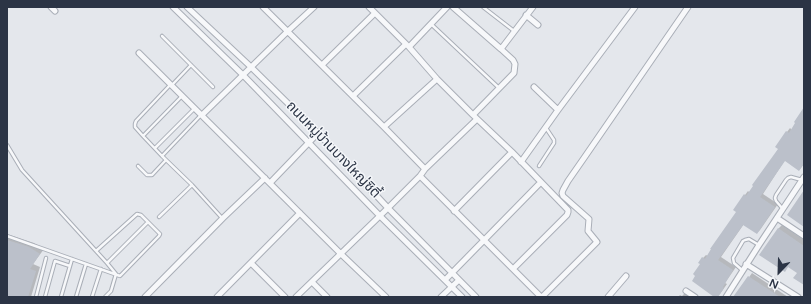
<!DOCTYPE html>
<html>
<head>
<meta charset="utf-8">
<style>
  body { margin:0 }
  #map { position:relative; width:811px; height:304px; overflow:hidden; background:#e4e7ec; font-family:"Varela Round",sans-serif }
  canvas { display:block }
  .frame { position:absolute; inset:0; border:8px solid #2b3445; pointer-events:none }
  .north { position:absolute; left:759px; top:252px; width:40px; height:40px; -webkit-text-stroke:3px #f4f6f9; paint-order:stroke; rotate:203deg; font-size:11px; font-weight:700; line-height:16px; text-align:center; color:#2b3445 }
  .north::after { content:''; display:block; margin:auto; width:14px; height:18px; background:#2b3445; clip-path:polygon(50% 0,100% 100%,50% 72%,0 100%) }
</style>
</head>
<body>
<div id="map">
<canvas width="811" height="304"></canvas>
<div class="frame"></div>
<div class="north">N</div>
</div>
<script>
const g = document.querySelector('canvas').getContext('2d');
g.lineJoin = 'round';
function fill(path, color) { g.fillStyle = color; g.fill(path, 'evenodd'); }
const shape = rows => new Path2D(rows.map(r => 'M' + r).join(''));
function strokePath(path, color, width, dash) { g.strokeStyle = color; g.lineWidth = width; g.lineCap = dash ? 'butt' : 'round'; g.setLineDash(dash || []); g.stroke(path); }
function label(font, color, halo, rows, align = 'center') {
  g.font = font + ' "Varela Round","Noto Sans Thai",sans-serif'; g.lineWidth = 3; g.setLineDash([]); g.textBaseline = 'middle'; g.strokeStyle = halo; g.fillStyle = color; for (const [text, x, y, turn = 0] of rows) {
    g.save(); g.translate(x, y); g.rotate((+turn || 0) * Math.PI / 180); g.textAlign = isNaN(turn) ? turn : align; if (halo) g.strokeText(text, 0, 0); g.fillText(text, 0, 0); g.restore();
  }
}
fill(shape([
  [804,109,804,164,799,170,785,160,763,194,778,204,760,230,757,233,744,224,721,257,736,267,725,283,727,284,720,294,716,297,701,264,703,258,706,255,708,256,737,212,745,195,748,191,750,193,779,148,777,146,787,132,790,128,792,130],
  [782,225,804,240,804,284,798,272,789,266,784,271,778,229],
  [7,234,34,243,44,249,33,264,40,267,31,297,7,297],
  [752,273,788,297,735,297],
  [686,292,694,297,678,297,680,295,682,296]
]), '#0003');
fill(shape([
  [804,107,804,164,799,171,785,161,760,197,775,207,757,234,743,225,718,260,733,270,723,287,724,288,718,297,714,297,692,281,695,276,693,274,700,264,698,263,702,257,705,259,711,249,710,249,736,212,733,210,744,194,746,196,753,186,752,185,778,149,775,147,786,131,789,133,795,123,794,122],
  [804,190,804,227,787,215],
  [778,228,804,246,804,285,793,278,797,273,788,267,785,272,759,255],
  [7,240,29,247,40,254,30,269,36,271,28,297,7,297],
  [748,276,780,297,733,297]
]), '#bbc0ca');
const service = shape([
  [483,7,514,31],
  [431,24,499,88],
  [162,36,213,87],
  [172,85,191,65],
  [201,115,162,156,192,185,222,218],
  [143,136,135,127,135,124,136,121,171,84],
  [7,145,22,170,107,263,116,274,111,291,105,297],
  [155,148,195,108],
  [162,156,143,136,182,96],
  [138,166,147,175,152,175,166,160],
  [539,166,554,143,554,140,546,128],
  [782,208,776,201,775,198,776,195,786,180,788,178,791,177,802,180],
  [159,217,192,185],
  [7,236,120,276,159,236,160,234,141,215,137,214,96,251],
  [107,263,148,222],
  [742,270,734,263,733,258,743,241,745,240,749,239,759,245],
  [36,297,46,258],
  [45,297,55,261,70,266],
  [61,297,72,259],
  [76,297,86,264],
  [92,297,101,269]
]);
const minor = shape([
  [51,7,55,11],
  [173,7,243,75,380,216,462,297],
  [187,7,251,67,318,133,388,208,476,297],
  [263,7,384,127,425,169],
  [369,7,409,47,437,79,473,115,512,152,568,210,568,212,567,215,513,269],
  [453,7,501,49,513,60,515,64,514,73,473,115],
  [526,15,538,25],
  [409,47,447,7],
  [501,49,533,7],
  [139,53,341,254,386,297],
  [322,65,375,13],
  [534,87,558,110],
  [353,96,406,44],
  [202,115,288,31,314,7],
  [384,127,437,79],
  [521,162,558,110,635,7],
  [420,176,541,297],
  [270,183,318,133],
  [454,211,512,152],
  [777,218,804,236],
  [251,263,285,297],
  [746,264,798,297],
  [445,280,541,182],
  [312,282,327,297],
  [686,291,695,297],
  [145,297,223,218,265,178],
  [217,297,300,213],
  [296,297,388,208,420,176,425,169,477,119],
  [441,297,459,280],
  [542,297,597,242,588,231,589,219,563,196,562,193,563,190,568,181,584,158,688,7],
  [608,297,626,276],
  [726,297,759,245,804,177]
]);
strokePath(service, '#a9aeb7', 4.5);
strokePath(minor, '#a9aeb7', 7);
strokePath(service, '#f7f8fa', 2.5);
strokePath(minor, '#f7f8fa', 5);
label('14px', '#2b3445', '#f4f6f9', [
  ["ถนนหมู่บ้านบางใหญ่ซิตี้",333,150,46]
]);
</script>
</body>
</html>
